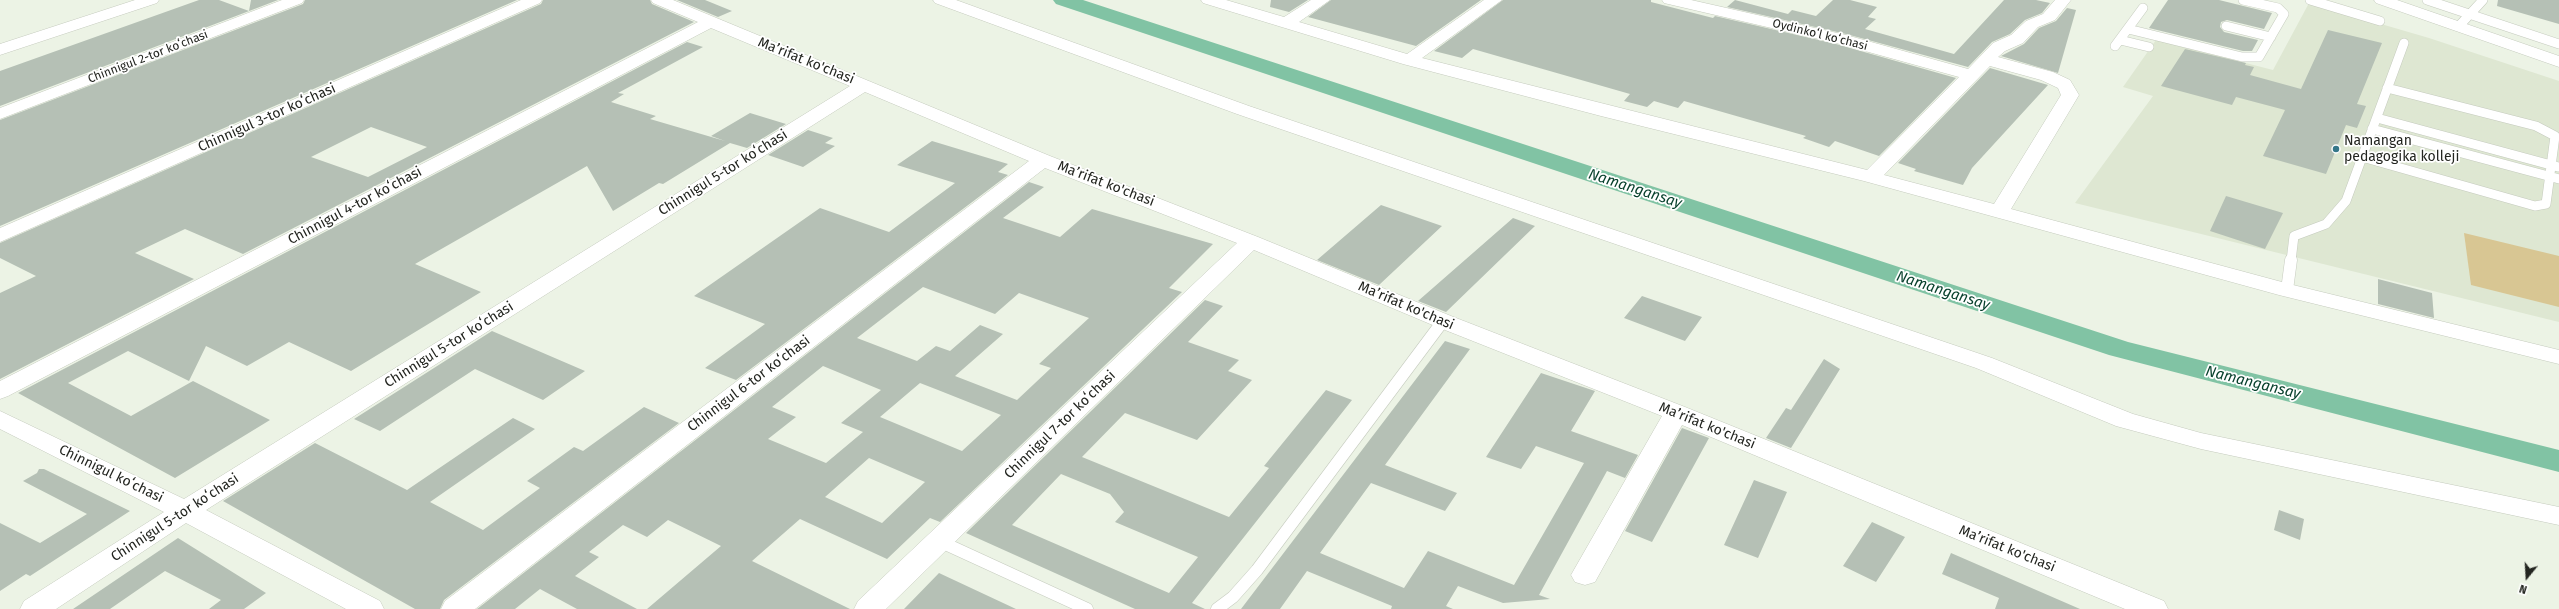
<!DOCTYPE html>
<html>
<head>
<meta charset="utf-8">
<style>
  body { margin:0 }
  #map { position:relative; width:2559px; height:609px; overflow:hidden; background:#ecf3e5; font-family:"Fira Sans",sans-serif }
  canvas { display:block }
  .north { position:absolute; left:2507px; top:557px; width:40px; height:40px; -webkit-text-stroke:3px #fff; paint-order:stroke; rotate:198deg; font-size:11px; font-weight:700; line-height:16px; text-align:center; color:#232520 }
  .north::after { content:''; display:block; margin:auto; width:14px; height:18px; background:#232520; clip-path:polygon(50% 0,100% 100%,50% 72%,0 100%) }
</style>
</head>
<body>
<div id="map">
<canvas width="2559" height="609"></canvas>
<div class="north">N</div>
</div>
<script>
const g = document.querySelector('canvas').getContext('2d');
g.lineJoin = 'round';
function fill(path, color) { g.fillStyle = color; g.fill(path, 'evenodd'); }
const shape = rows => new Path2D(rows.map(r => 'M' + r).join(''));
function strokePath(path, color, width, dash) { g.strokeStyle = color; g.lineWidth = width; g.lineCap = dash ? 'butt' : 'round'; g.setLineDash(dash || []); g.stroke(path); }
function label(font, color, halo, rows, align = 'center') {
  g.font = font + ' "Fira Sans",sans-serif'; g.lineWidth = 3.5; g.setLineDash([]); g.textBaseline = 'middle'; g.strokeStyle = halo; g.fillStyle = color; for (const [text, x, y, turn = 0] of rows) {
    g.save(); g.translate(x, y); g.rotate((+turn || 0) * Math.PI / 180); g.textAlign = isNaN(turn) ? turn : align; if (halo) g.strokeText(text, 0, 0); g.fillText(text, 0, 0); g.restore();
  }
}
fill(shape([
  [2309,3,2429,38,2559,81,2559,322,2075,203,2153,96,2123,87,2156,40,2273,70]
]), '#dee7d2');
fill(shape([
  [2464,233,2559,256,2559,307,2471,285]
]), '#d8c693');
fill(shape([
  [1053,0,1083,0,2128,342,2559,450,2559,472,2109,355,1056,4,1053,0]
]), '#81c3a4');
fill(shape([
  [199,0,219,0,249,11,251,0,278,0,0,106,0,71],
  [305,0,517,0,0,226,0,120,303,4],
  [543,0,650,0,652,4,694,22,243,254,185,229,135,253,194,279,0,379,0,293,36,276,0,258,0,243,541,4],
  [371,127,427,147,368,177,311,157],
  [677,0,705,0,732,11,718,17],
  [1271,0,1308,0,1289,12,1270,7],
  [1331,0,1481,0,1416,46,1308,17],
  [1503,0,1651,0,1651,2,1713,18,1715,16,1836,44,1956,78,1879,156,1835,141,1829,147,1803,138,1806,136,1684,101,1678,108,1654,101,1647,107,1624,101,1630,94,1473,49,1462,58,1434,51],
  [1735,0,1788,14,1792,10,1816,16,1833,0,1850,0,1877,7,1868,17,1876,19,1865,29,1954,54,2004,0,2036,0,2050,3,2042,13,2025,20,2010,34,1992,42,1968,67,1846,34,1727,7],
  [2168,0,2219,0,2272,13,2264,29,2227,20,2221,22,2220,27,2224,32,2258,40,2252,51,2243,51,2149,28],
  [2498,0,2559,0,2559,24,2497,6],
  [2067,8,2076,10,2058,73,2001,56,2024,44,2039,28,2056,21],
  [2328,30,2382,43,2357,104,2366,106,2357,128,2346,125,2326,174,2263,156,2285,110,2236,97,2232,105,2161,86,2185,49,2246,63,2245,65,2254,67,2250,75,2301,89],
  [687,42,703,47,618,93,624,94,611,102,656,116,650,119,725,141,711,136,750,113,786,124,747,148,730,143,663,184,659,183,613,211,587,166,415,264,481,292,351,371,289,342,247,366,206,346,189,381,128,351,68,383,131,416,193,381,270,420,175,478,18,393],
  [1990,68,2048,85,1972,168,1963,185,1914,171,1916,169,1898,163],
  [808,130,833,138,825,143,835,146,803,167,768,155],
  [932,141,1008,164,998,172,1008,175,736,380,705,368,765,324,694,296,820,208,889,232,955,183,897,165],
  [1029,182,1044,187,1003,218,1060,237,1092,209,1213,244,1169,288,1182,292,940,522,930,518,887,559,800,519,752,561,850,609,647,609,721,546,668,520,647,537,623,525,589,552,599,557,575,576,637,609,577,609,540,589,515,609,477,609],
  [923,287,995,314,1019,293,1089,318,1039,364,1051,368,1017,400,955,376,1003,334,980,325,950,351,936,346,917,361,857,338],
  [823,366,881,390,841,423,863,432,826,463,768,439,796,417,772,407],
  [920,383,938,390,1001,415,962,451,880,417],
  [869,458,925,482,882,523,825,497],
  [2226,196,2283,213,2265,249,2210,231],
  [1381,205,1442,226,1379,285,1317,260],
  [1513,218,1535,226,1446,312,1418,301],
  [2378,279,2432,293,2434,318,2378,304],
  [1642,296,1702,317,1685,341,1624,318],
  [1205,300,1223,306,1188,342,1239,360,1228,371,1252,380,1197,440,1125,413,1082,457,1229,517,1269,468,1264,466,1326,390,1352,400,1192,603,1205,609,1135,609,966,533],
  [1061,474,1110,494,1124,512,1115,522,1198,557,1169,593,1012,525],
  [492,331,585,371,543,400,475,369,380,431,354,419],
  [1445,341,1470,349,1385,465,1457,493,1445,511,1371,483,1320,553,1404,588,1428,551,1514,585,1584,463,1536,446,1521,469,1486,457,1541,373,1595,391,1571,431,1638,455,1625,478,1607,471,1539,595,1550,599,1503,603,1458,586,1446,606,1453,609,1391,609,1392,606,1307,571,1280,609,1241,609],
  [1824,359,1840,369,1791,448,1766,438,1786,408,1791,410],
  [644,407,679,423,444,600,440,609,415,609,223,501,315,443,407,490,513,418,535,429,430,502,483,530,540,488,527,481,574,447,583,451],
  [1682,428,1709,438,1652,542,1625,531],
  [39,469,44,469,130,511,30,576,26,574,0,591,0,523,40,543,87,514,23,481,37,473],
  [1754,480,1787,492,1758,558,1724,545],
  [2279,510,2304,519,2300,540,2274,530],
  [1872,522,1905,537,1876,582,1843,566],
  [178,538,266,593,244,609,209,609,221,600,165,571,110,609,73,609],
  [1951,553,2080,609,1995,609,1999,598,1942,574],
  [939,573,1016,609,904,609]
]), '#b5c0b5');
const serviceFar1 = shape([
  [2310,0,2380,21],
  [2427,0,2559,44],
  [2226,26,2271,37],
  [2459,26,2483,0],
  [2128,29,2242,57,2259,57,2284,14,2278,8,2243,0],
  [2120,40,2149,47],
  [2115,46,2143,8],
  [2377,118,2558,167],
  [2372,129,2559,179],
  [2362,157,2535,206,2546,204,2555,136,2536,126,2387,88],
  [2291,261,2294,236,2326,224,2346,201,2404,43]
]);
const service = shape([
  [2287,290,2291,260],
  [939,541,1087,609],
  [1217,609,1233,597,1257,570,1443,321]
]);
const minor = shape([
  [282,0,304,0,302,3,0,119,0,108,282,0],
  [521,0,542,0,540,3,0,242,0,228,521,0],
  [651,0,673,0,1050,156,1258,237,1451,316,1685,407,2164,601,2168,609,2125,609,1682,425,1595,582,1585,585,1575,582,1571,575,1662,416,1435,326,1254,250,886,609,854,609,858,601,1237,243,1045,168,475,609,441,609,445,601,1029,161,865,92,206,510,380,601,384,609,346,609,186,523,56,609,20,609,24,601,164,512,0,429,0,411,184,499,850,86,711,28,8,396,0,399,0,381,698,22,653,3,651,0],
  [933,0,956,0,1249,106,1992,358,2133,414,2201,433,2559,507,2559,525,2201,449,2116,426,1976,368,1237,114,935,3,933,0],
  [1201,0,1226,0,1284,17,1311,0,1330,0,1299,22,1407,54,1484,0,1502,0,1422,58,1867,170,1959,77,1836,43,1664,3,1662,0,1691,0,1846,35,1968,69,1993,43,2011,35,2026,21,2043,14,2055,0,2071,0,2055,20,2038,27,2023,43,2005,51,1998,57,2053,72,2070,80,2079,95,2011,209,2293,285,2559,350,2559,364,2279,295,1864,181,1601,116,1403,64,1203,3,1201,0],
  [1990,66,2041,80,2058,88,2061,95,1994,204,1884,175,1990,66]
]);
const secondary = shape([
  [135,0,159,0,157,3,0,55,0,44,135,0],
  [2374,0,2397,0,2559,56,2559,67,2376,3,2374,0]
]);
strokePath(serviceFar1, '#c5cbbe', 10);
strokePath(service, '#c5cbbe', 13);
strokePath(minor, '#c5cbbe', 1);
strokePath(secondary, '#c5cbbe', 1);
strokePath(serviceFar1, '#fff', 9);
strokePath(service, '#fff', 12);
fill(minor, '#fff');
fill(secondary, '#fff');
for (const [x, y, r, color] of [
  [2336,149,4,"#357789"]
]) { const dot = new Path2D(); dot.arc(x, y, r, 0, 2 * Math.PI); g.fillStyle = color; g.fill(dot); strokePath(dot, '#fff', 1.5); }
label('12px', '#232520', '#fff', [
  ["Oydinkoʻl koʻchasi",1820,35,14],
  ["Chinnigul 2-tor koʻchasi",148,57,-21]
]);
label('14px', '#232520', '#fff', [
  ["Maʼrifat ko'chasi",806,61,22],
  ["Chinnigul 3-tor koʻchasi",267,118,-24],
  ["Chinnigul 5-tor koʻchasi",723,173,-32],
  ["Maʼrifat ko'chasi",1106,184,21],
  ["Chinnigul 4-tor koʻchasi",355,206,-28],
  ["Maʼrifat ko'chasi",1406,306,23],
  ["Chinnigul 5-tor koʻchasi",449,345,-32],
  ["Chinnigul 6-tor koʻchasi",749,384,-37],
  ["Chinnigul 7-tor koʻchasi",1060,425,-44],
  ["Maʼrifat ko'chasi",1707,426,22],
  ["Chinnigul koʻchasi",111,474,26],
  ["Chinnigul 5-tor koʻchasi",175,518,-33],
  ["Maʼrifat ko'chasi",2007,549,22]
]);
label('14px', '#232520', '#fff', [
  ["Namangan",2344,141],
  ["pedagogika kolleji",2344,157]
], 'left');
label('italic 15px', '#08412d', '#fff', [
  ["Namangansay",1635,189,18],
  ["Namangansay",1943,291,18],
  ["Namangansay",2253,383,14]
]);
</script>
</body>
</html>
